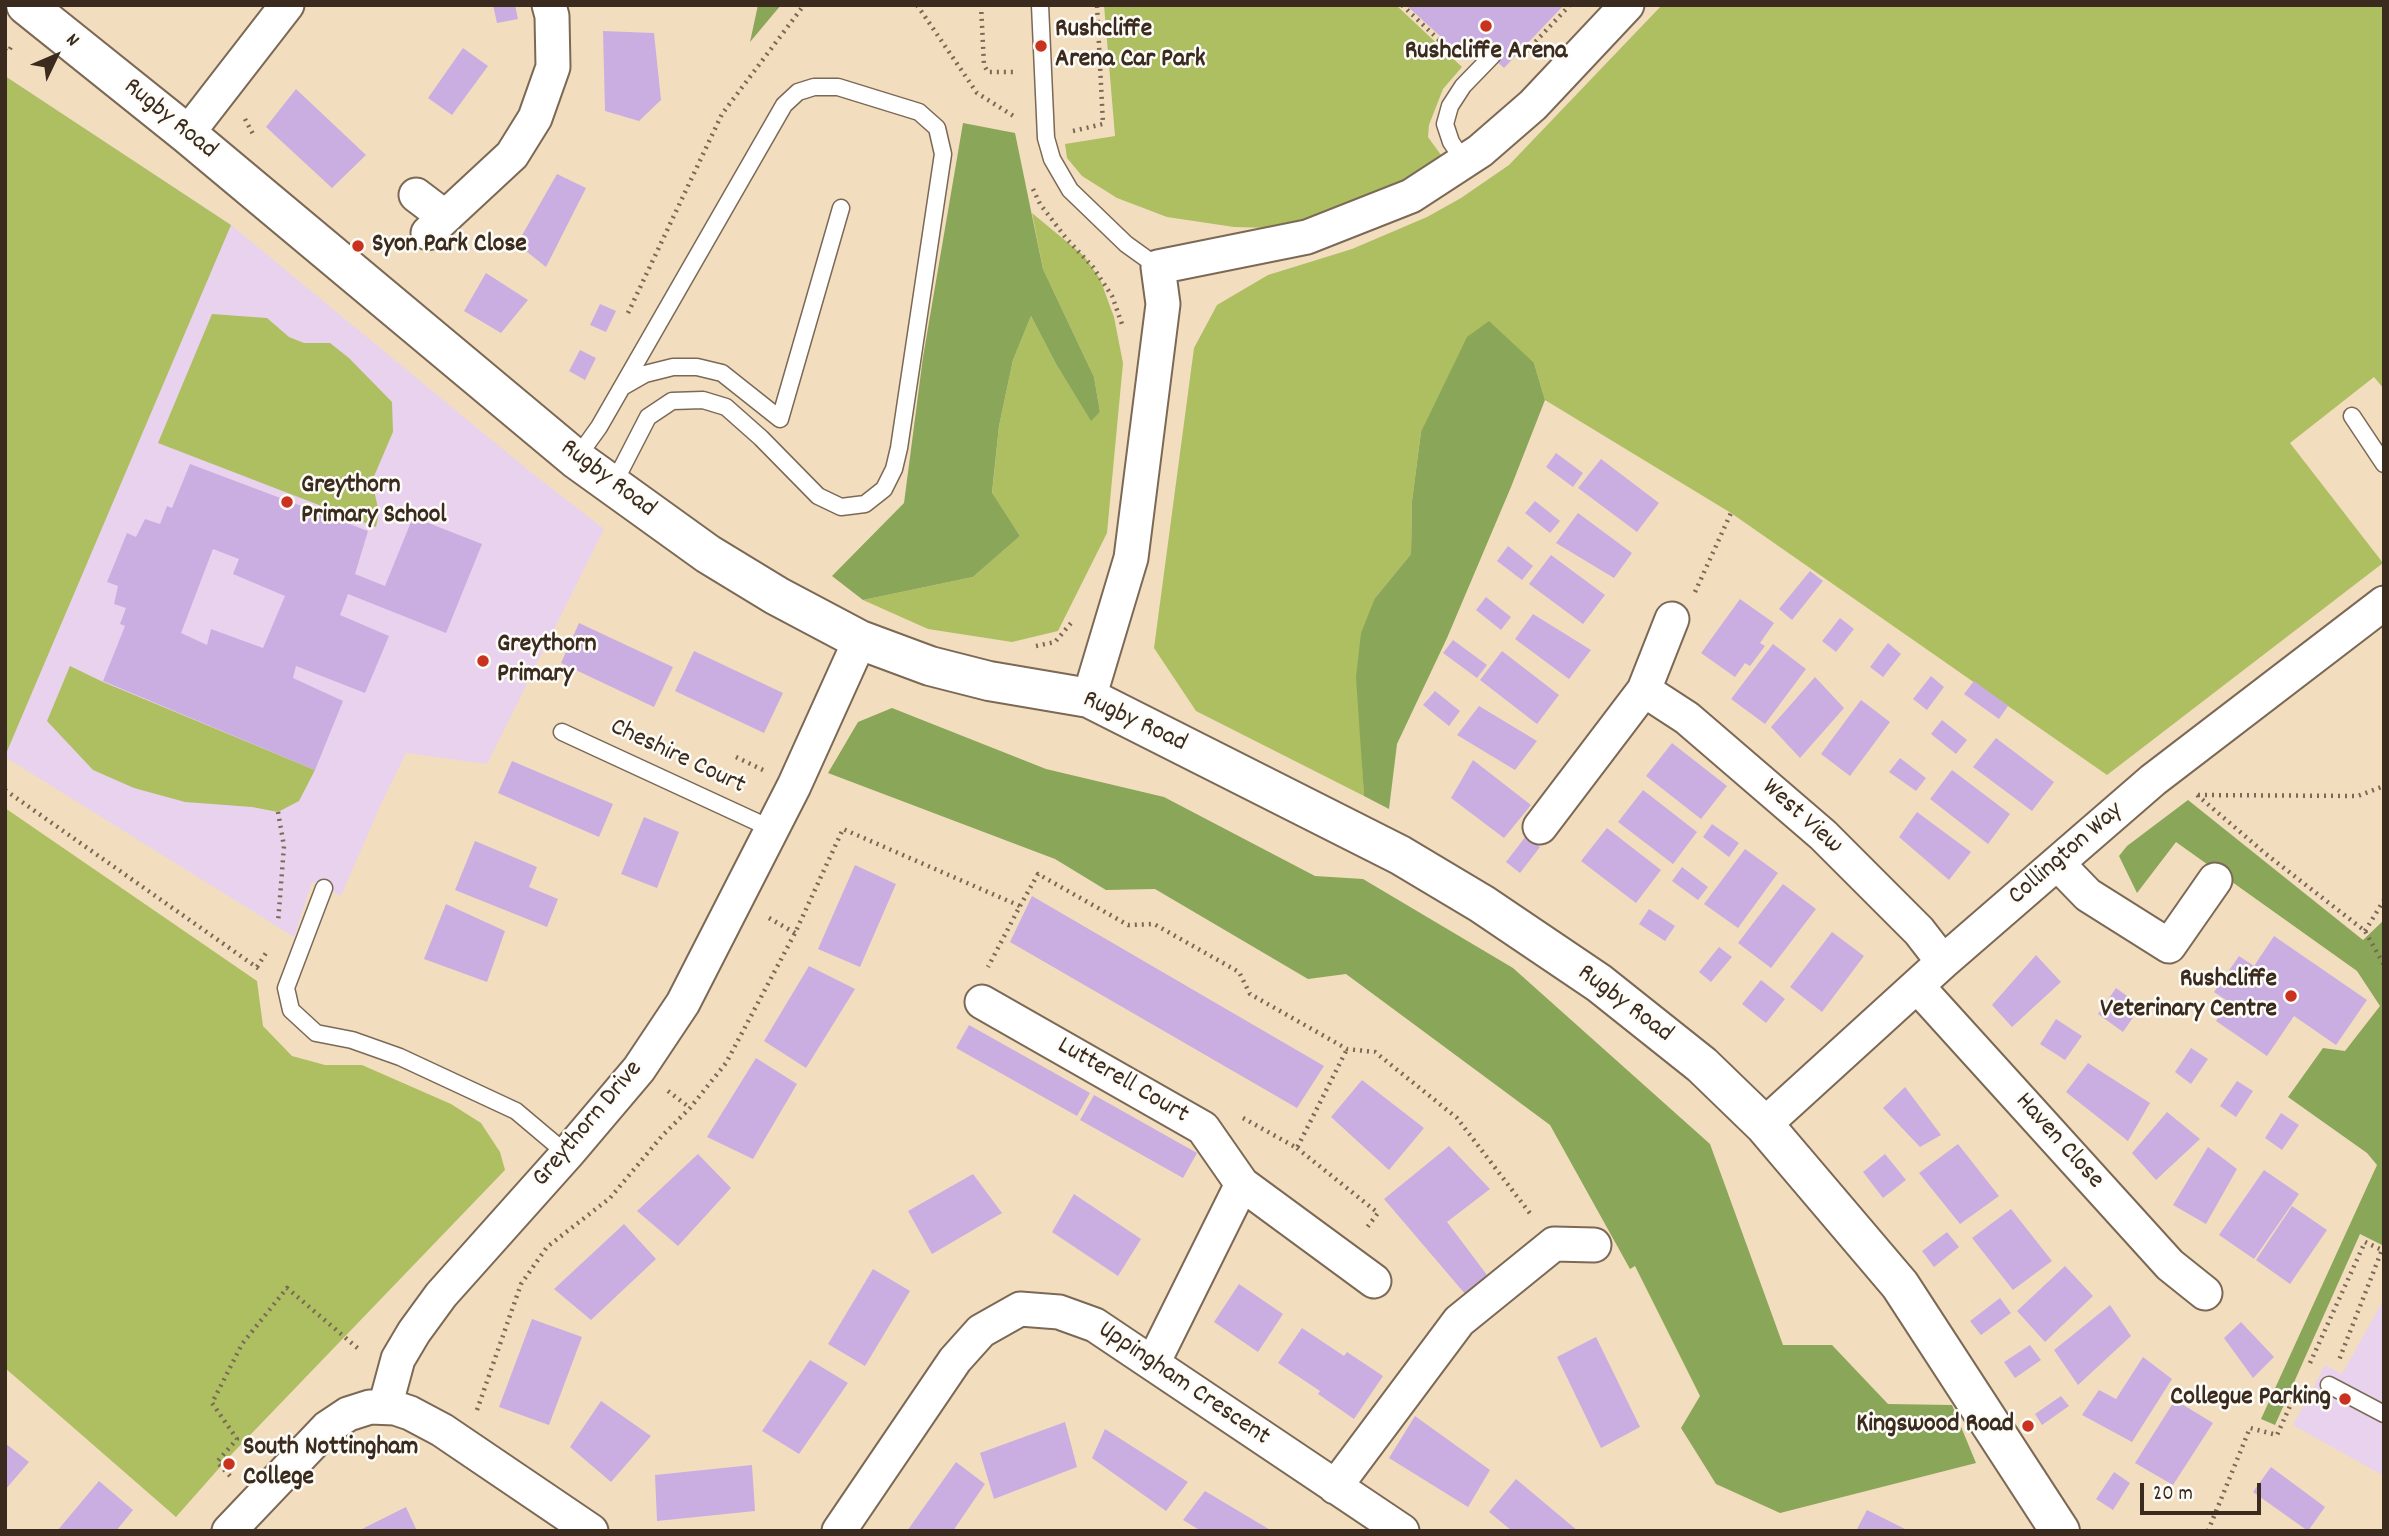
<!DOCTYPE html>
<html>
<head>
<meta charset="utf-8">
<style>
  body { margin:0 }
  #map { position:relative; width:2389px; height:1536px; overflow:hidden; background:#f3ddbf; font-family:Dekko,sans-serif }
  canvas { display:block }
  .frame { position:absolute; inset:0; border:7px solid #3b2a1e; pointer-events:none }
  .north { position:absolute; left:21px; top:21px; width:70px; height:70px; -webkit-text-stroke:5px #fdfcf7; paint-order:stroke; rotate:46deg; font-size:19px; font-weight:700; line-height:28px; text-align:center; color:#3b2a1e }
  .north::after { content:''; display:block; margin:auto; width:24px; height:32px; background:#3b2a1e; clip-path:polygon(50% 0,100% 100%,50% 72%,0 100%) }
  .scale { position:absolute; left:2140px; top:1483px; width:121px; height:32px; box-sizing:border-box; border:4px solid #3b2a1e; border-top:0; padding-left:9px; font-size:21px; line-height:24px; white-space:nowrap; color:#3b2a1e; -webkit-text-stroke:5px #fdfcf7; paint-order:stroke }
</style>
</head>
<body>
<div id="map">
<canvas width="2389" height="1536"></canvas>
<div class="frame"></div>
<div class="north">N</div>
<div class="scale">20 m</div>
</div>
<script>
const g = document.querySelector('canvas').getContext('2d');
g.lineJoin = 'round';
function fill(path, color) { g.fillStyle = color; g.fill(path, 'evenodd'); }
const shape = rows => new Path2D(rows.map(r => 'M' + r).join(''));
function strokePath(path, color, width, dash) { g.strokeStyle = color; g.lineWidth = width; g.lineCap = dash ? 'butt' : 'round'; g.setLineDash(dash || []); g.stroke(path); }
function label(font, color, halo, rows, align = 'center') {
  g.font = font + ' Dekko,sans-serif'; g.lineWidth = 5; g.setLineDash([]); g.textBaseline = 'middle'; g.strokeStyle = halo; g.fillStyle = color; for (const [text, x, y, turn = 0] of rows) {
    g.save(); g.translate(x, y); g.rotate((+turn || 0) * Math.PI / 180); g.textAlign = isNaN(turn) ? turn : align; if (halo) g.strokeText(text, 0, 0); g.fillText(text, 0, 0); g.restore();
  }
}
fill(shape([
  [5,76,231,225,533,474,604,529,487,764,406,753,380,806,341,896,312,882,294,937,5,757],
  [2384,1299,2384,1476,2293,1425,2325,1365,2342,1374]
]), '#e9d2ed');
fill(shape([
  [1104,5,1396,5,1462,67,1443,89,1429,125,1428,137,1441,155,1394,186,1317,219,1272,228,1234,227,1167,217,1117,198,1082,176,1067,158,1065,144,1115,136],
  [1662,5,2384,5,2384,389,2374,377,2290,443,2383,563,2107,775,1731,513,1545,400,1534,363,1421,432,1412,501,1411,554,1375,598,1361,742,1364,796,1196,711,1154,648,1194,348,1217,305,1268,275,1352,249,1427,217,1461,198,1509,165],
  [5,76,231,225,5,756],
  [1032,213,1084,256,1100,279,1114,317,1123,363,1107,533,1058,631,1012,642,928,629,863,600,973,577,1020,536,992,494,999,426,1013,360,1031,316,1056,364,1091,420,1100,412,1094,377,1043,269],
  [212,314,267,318,289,337,304,343,330,343,349,358,392,402,393,432,372,481,379,513,376,527,158,443],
  [70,666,103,682,315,770,299,801,278,812,252,807,185,802,134,788,93,770,47,721],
  [5,808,257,981,263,1026,292,1056,325,1065,362,1065,451,1104,481,1123,500,1152,505,1170,229,1457,176,1517,5,1368]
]), '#aebf62');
fill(shape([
  [758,5,781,5,750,42],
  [963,123,1015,133,1043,269,1094,377,1100,412,1091,421,1056,364,1031,316,1013,360,999,426,992,493,1020,536,973,577,863,600,832,576,904,503,923,357],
  [1489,321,1534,363,1545,400,1511,487,1447,638,1397,744,1389,809,1364,796,1356,677,1361,633,1375,598,1411,554,1412,501,1421,432,1467,337],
  [892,708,1046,769,1164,797,1315,876,1363,879,1513,968,1710,1144,1783,1345,1832,1345,1888,1404,1952,1405,1976,1463,1780,1513,1716,1484,1681,1428,1700,1396,1635,1266,1630,1269,1550,1125,1346,974,1308,979,1155,889,1106,890,1055,859,828,773,858,722],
  [2188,800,2363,940,2384,920,2384,1246,2360,1234,2275,1425,2261,1419,2377,1165,2367,1153,2288,1097,2323,1048,2345,1051,2380,1006,2357,971,2176,842,2137,893,2119,856,2127,846]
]), '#8aa658');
fill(shape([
  [493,5,515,5,518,19,497,23],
  [1406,5,1564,5,1504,68,1480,46,1464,58],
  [603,31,654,33,661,100,639,121,605,111],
  [463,48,488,66,452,115,428,98],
  [296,89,366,155,332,188,266,127],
  [557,174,586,188,546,267,517,244],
  [486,273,528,300,501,333,464,311],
  [600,304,616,311,606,332,590,325],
  [580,350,596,358,585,380,569,371],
  [1556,453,1583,473,1573,487,1546,467],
  [1601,459,1659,503,1637,532,1578,488],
  [190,464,368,531,355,574,385,586,413,517,482,544,446,633,348,594,340,615,389,636,365,693,296,666,293,678,343,701,315,770,103,681,125,626,120,624,126,608,114,604,118,586,107,582,127,533,136,537,145,519,160,524,167,506,172,508],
  [213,549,239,559,233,574,285,596,263,648,211,629,207,645,181,633],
  [1535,501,1560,521,1550,533,1525,513],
  [1578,513,1632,553,1614,578,1556,543],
  [1508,546,1533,566,1522,580,1497,561],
  [1551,555,1605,595,1583,624,1529,584],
  [1810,571,1823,581,1792,620,1779,609],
  [1486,597,1511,617,1501,630,1476,610],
  [1740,599,1774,623,1760,643,1765,646,1750,666,1745,663,1735,677,1701,653],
  [1533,614,1591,650,1569,679,1515,639],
  [1840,618,1854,629,1836,652,1822,641],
  [579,623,673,667,654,707,561,663],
  [1453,640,1487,665,1477,678,1443,653],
  [1888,643,1901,654,1883,677,1870,667],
  [1773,644,1806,669,1765,724,1731,699],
  [694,651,783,693,764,733,675,691],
  [1502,651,1559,695,1537,724,1480,680],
  [1931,676,1944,687,1927,710,1913,699],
  [1815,677,1844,708,1800,758,1771,727],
  [1974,681,2008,706,1999,719,1964,694],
  [1435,691,1460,711,1449,726,1423,705],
  [1861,700,1890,722,1850,776,1821,754],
  [1479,706,1537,741,1515,770,1457,735],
  [1942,720,1967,740,1956,754,1931,734],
  [1996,738,2054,782,2032,811,1973,767],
  [1672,743,1727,786,1701,819,1646,776],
  [1900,758,1926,778,1916,791,1889,772],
  [1473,760,1531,805,1504,838,1451,798],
  [512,761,613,804,599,837,498,793],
  [1952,770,2010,814,1988,844,1930,799],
  [1643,790,1697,832,1673,864,1618,822],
  [1917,812,1971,852,1949,880,1899,837],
  [644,817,679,832,657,888,621,874],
  [1712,824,1739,843,1729,857,1703,837],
  [1607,828,1661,870,1636,903,1581,861],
  [1526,836,1540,847,1520,873,1506,862],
  [475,841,537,867,529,887,558,899,547,927,455,890],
  [1745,849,1778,873,1738,928,1704,904],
  [855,865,896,884,860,967,818,949],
  [1682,867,1708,887,1698,900,1672,881],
  [1783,884,1816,909,1771,968,1738,943],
  [1032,896,1324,1066,1297,1108,1010,942],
  [446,904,505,931,487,982,424,959],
  [1649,909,1675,926,1665,941,1639,924],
  [1832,932,1864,956,1822,1012,1790,987],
  [2274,936,2367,1000,2336,1045,2294,1016,2267,1056,2216,1021,2229,1002,2214,992,2239,956,2254,966],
  [1719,947,1732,957,1711,982,1699,972],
  [2036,955,2061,982,2012,1027,1992,1005],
  [809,966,855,989,806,1068,764,1041],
  [1761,980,1785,999,1766,1023,1742,1004],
  [2116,988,2141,1006,2123,1032,2098,1014],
  [2056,1019,2082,1036,2065,1060,2040,1044],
  [969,1025,1090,1093,1077,1116,956,1048],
  [2191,1048,2208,1059,2191,1084,2175,1072],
  [756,1058,797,1084,753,1159,707,1137],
  [2088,1063,2150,1103,2128,1141,2066,1092],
  [1362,1080,1424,1128,1389,1170,1331,1117],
  [2237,1081,2253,1091,2236,1117,2220,1106],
  [1905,1087,1941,1135,1920,1147,1883,1108],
  [1094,1095,1197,1153,1183,1178,1080,1120],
  [2167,1112,2200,1139,2156,1180,2132,1153],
  [2281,1113,2299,1125,2282,1150,2265,1138],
  [1958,1144,1999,1196,1960,1224,1919,1173],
  [1449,1146,1490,1189,1447,1222,1487,1275,1466,1295,1384,1199],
  [2208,1147,2237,1169,2206,1224,2173,1205],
  [698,1154,731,1188,678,1246,637,1211],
  [1885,1154,1906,1180,1883,1198,1863,1172],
  [2264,1170,2299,1194,2254,1259,2219,1235],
  [973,1174,1002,1213,932,1254,908,1211],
  [1074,1194,1141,1239,1118,1276,1052,1232],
  [2292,1206,2327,1230,2290,1284,2256,1260],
  [2011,1209,2052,1261,2013,1290,1972,1238],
  [624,1224,656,1259,591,1320,554,1289],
  [1947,1232,1959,1247,1934,1267,1922,1251],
  [2065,1266,2093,1296,2045,1342,2017,1311],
  [873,1269,910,1291,865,1366,828,1344],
  [1239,1284,1283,1314,1258,1352,1214,1322],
  [2000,1298,2011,1313,1981,1335,1970,1321],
  [2110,1305,2131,1336,2078,1385,2054,1350],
  [532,1319,582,1337,549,1425,499,1407],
  [2241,1322,2274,1357,2253,1378,2224,1338],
  [1302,1328,1344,1356,1347,1352,1383,1376,1354,1419,1318,1394,1320,1391,1278,1363],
  [1596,1337,1640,1427,1601,1448,1557,1357],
  [2030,1345,2041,1360,2015,1378,2004,1362],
  [2143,1357,2172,1379,2132,1442,2082,1415,2099,1390,2116,1399],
  [810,1360,848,1383,799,1454,762,1431],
  [2061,1396,2069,1406,2042,1425,2035,1414],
  [2175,1400,2213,1423,2173,1485,2135,1463],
  [601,1401,651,1436,611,1482,570,1447],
  [1415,1416,1490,1470,1468,1507,1389,1458],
  [1065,1422,1077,1467,994,1499,980,1453],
  [1105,1429,1188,1482,1166,1511,1092,1458],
  [5,1443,29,1462,5,1490],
  [956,1462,985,1484,953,1531,907,1531],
  [752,1465,755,1511,657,1521,655,1475],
  [2271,1467,2325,1507,2308,1531,2253,1492],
  [2114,1472,2130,1483,2113,1510,2096,1499],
  [1516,1479,1578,1531,1512,1531,1489,1512],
  [99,1481,133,1510,116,1531,57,1531],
  [1205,1491,1272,1531,1201,1531,1183,1520],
  [406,1507,417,1531,358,1531],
  [1867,1510,1909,1531,1856,1531]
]), '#caaee1');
const service = shape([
  [1040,5,1046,138,1052,159,1070,190,1126,244,1158,267],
  [1464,161,1451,142,1445,124,1450,106,1463,86,1492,56],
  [624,386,645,374,673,367,697,367,722,373,780,419,841,208],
  [2352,416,2384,464],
  [576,459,599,427,784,105,798,92,814,87,838,87,919,112,937,128,943,154,899,448,894,469,884,489,865,504,841,507,818,496,761,438,726,407,703,400,672,401,648,417,613,485],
  [562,732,772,829],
  [324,888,286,988,291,1010,316,1033,352,1040,400,1057,516,1111,567,1154],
  [2329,1385,2384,1414]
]);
const minor = shape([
  [187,134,287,5],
  [416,195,445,217],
  [428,233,512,155,535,118,553,67,552,16,549,5],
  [1644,690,1672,619],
  [1089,698,1131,558,1163,304,1158,267,1307,237,1411,196,1480,151,1533,105,1627,5],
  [1540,827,1644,690,1687,718,1823,835,1919,931,1943,962],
  [2057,863,2088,895,2169,946,2215,880],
  [1917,986,2170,1265,2205,1293],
  [982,1002,1203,1128,1242,1184],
  [1764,1125,1943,962,2153,780,2384,603],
  [1153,1363,1242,1184,1374,1281],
  [385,1407,398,1359,414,1332,441,1295,567,1154,639,1069,683,1003,794,786,860,640],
  [1335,1487,1459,1321,1554,1244,1594,1245],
  [229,1531,327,1428,348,1414,370,1407,395,1408,410,1413,442,1430,591,1531],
  [839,1531,955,1360,981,1331,1020,1309,1059,1312,1095,1325,1402,1531]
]);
const tertiary = shape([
  [26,5,187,134,576,459,708,554,777,596,860,640,930,666,989,681,1089,698,1400,855,1482,904,1599,983,1702,1065,1764,1125,1900,1285,2060,1531]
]);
strokePath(service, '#7b6956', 19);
strokePath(minor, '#7b6956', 37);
strokePath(tertiary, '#7b6956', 42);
strokePath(shape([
  [917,5,977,93,1015,117],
  [981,5,984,65,988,72,1017,72],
  [1402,5,1455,55],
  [5,50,8,52,13,44],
  [1521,57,1570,5],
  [245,119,254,136],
  [1073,131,1103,124,1097,5],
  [1033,189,1040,204,1066,238,1093,267,1112,296,1122,324],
  [628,313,722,114,804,5],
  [1695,592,1731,513],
  [1036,646,1055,642,1071,623],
  [736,757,763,770],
  [5,790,262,971],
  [2197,795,2266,854,2365,931,2384,965],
  [2198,795,2358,796,2384,786],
  [278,812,284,846,278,923],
  [1020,906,1038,874,1128,925,1154,924,1239,972,1250,994,1347,1049,1375,1052,1457,1118,1532,1216],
  [769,918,795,933],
  [2365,931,2384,900],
  [257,967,266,953],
  [668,1091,690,1108],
  [1243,1118,1297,1148,1347,1049],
  [1297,1148,1378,1213,1365,1230],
  [2310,1363,2365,1242,2382,1250,2339,1360],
  [477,1410,521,1284,547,1247,610,1198,662,1136,690,1108,726,1063,795,933,843,829,1020,906,988,967],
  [230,1476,217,1462,237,1439,212,1403,242,1344,287,1288,361,1351],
  [2208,1531,2250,1428,2277,1435,2300,1384]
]), '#7b6956', 4.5, [2, 5]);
strokePath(service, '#fff', 16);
strokePath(minor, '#fff', 33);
strokePath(tertiary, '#fff', 38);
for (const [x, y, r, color] of [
  [1486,26,7,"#c8321e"],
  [1041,46,7,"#c8321e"],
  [358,246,7,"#c8321e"],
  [287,502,7,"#c8321e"],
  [483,661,7,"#c8321e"],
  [2291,996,7,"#c8321e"],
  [2345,1399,7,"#c8321e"],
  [2028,1426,7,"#c8321e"],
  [229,1464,7,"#c8321e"]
]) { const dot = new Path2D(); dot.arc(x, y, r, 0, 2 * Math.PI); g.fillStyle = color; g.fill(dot); strokePath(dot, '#fdfcf7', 2.5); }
label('bold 26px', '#3b2a1e', '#fdfcf7', [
  ["Rushcliffe",1055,31],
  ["Arena Car Park",1055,61],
  ["Rushcliffe Arena",1486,53,"center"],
  ["Syon Park Close",372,246],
  ["Greythorn",301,487],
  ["Primary School",301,517],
  ["Greythorn",497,646],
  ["Primary",497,676],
  ["Rushcliffe",2277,981,"right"],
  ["Veterinary Centre",2277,1011,"right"],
  ["Collegue Parking",2331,1399,"right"],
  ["Kingswood Road",2014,1426,"right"],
  ["South Nottingham",243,1449],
  ["College",243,1479]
], 'left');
label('26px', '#3b2a1e', '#fdfcf7', [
  ["Rugby Road",169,120,39],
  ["Rugby Road",607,480,37],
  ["Rugby Road",1134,723,25],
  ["Cheshire Court",677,758,25],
  ["West View",1801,818,42],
  ["Collington Way",2067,855,-41],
  ["Rugby Road",1624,1005,37],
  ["Lutterell Court",1122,1082,30],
  ["Greythorn Drive",589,1125,-50],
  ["Haven Close",2058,1142,48],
  ["Uppingham Crescent",1183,1385,34]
]);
</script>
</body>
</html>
